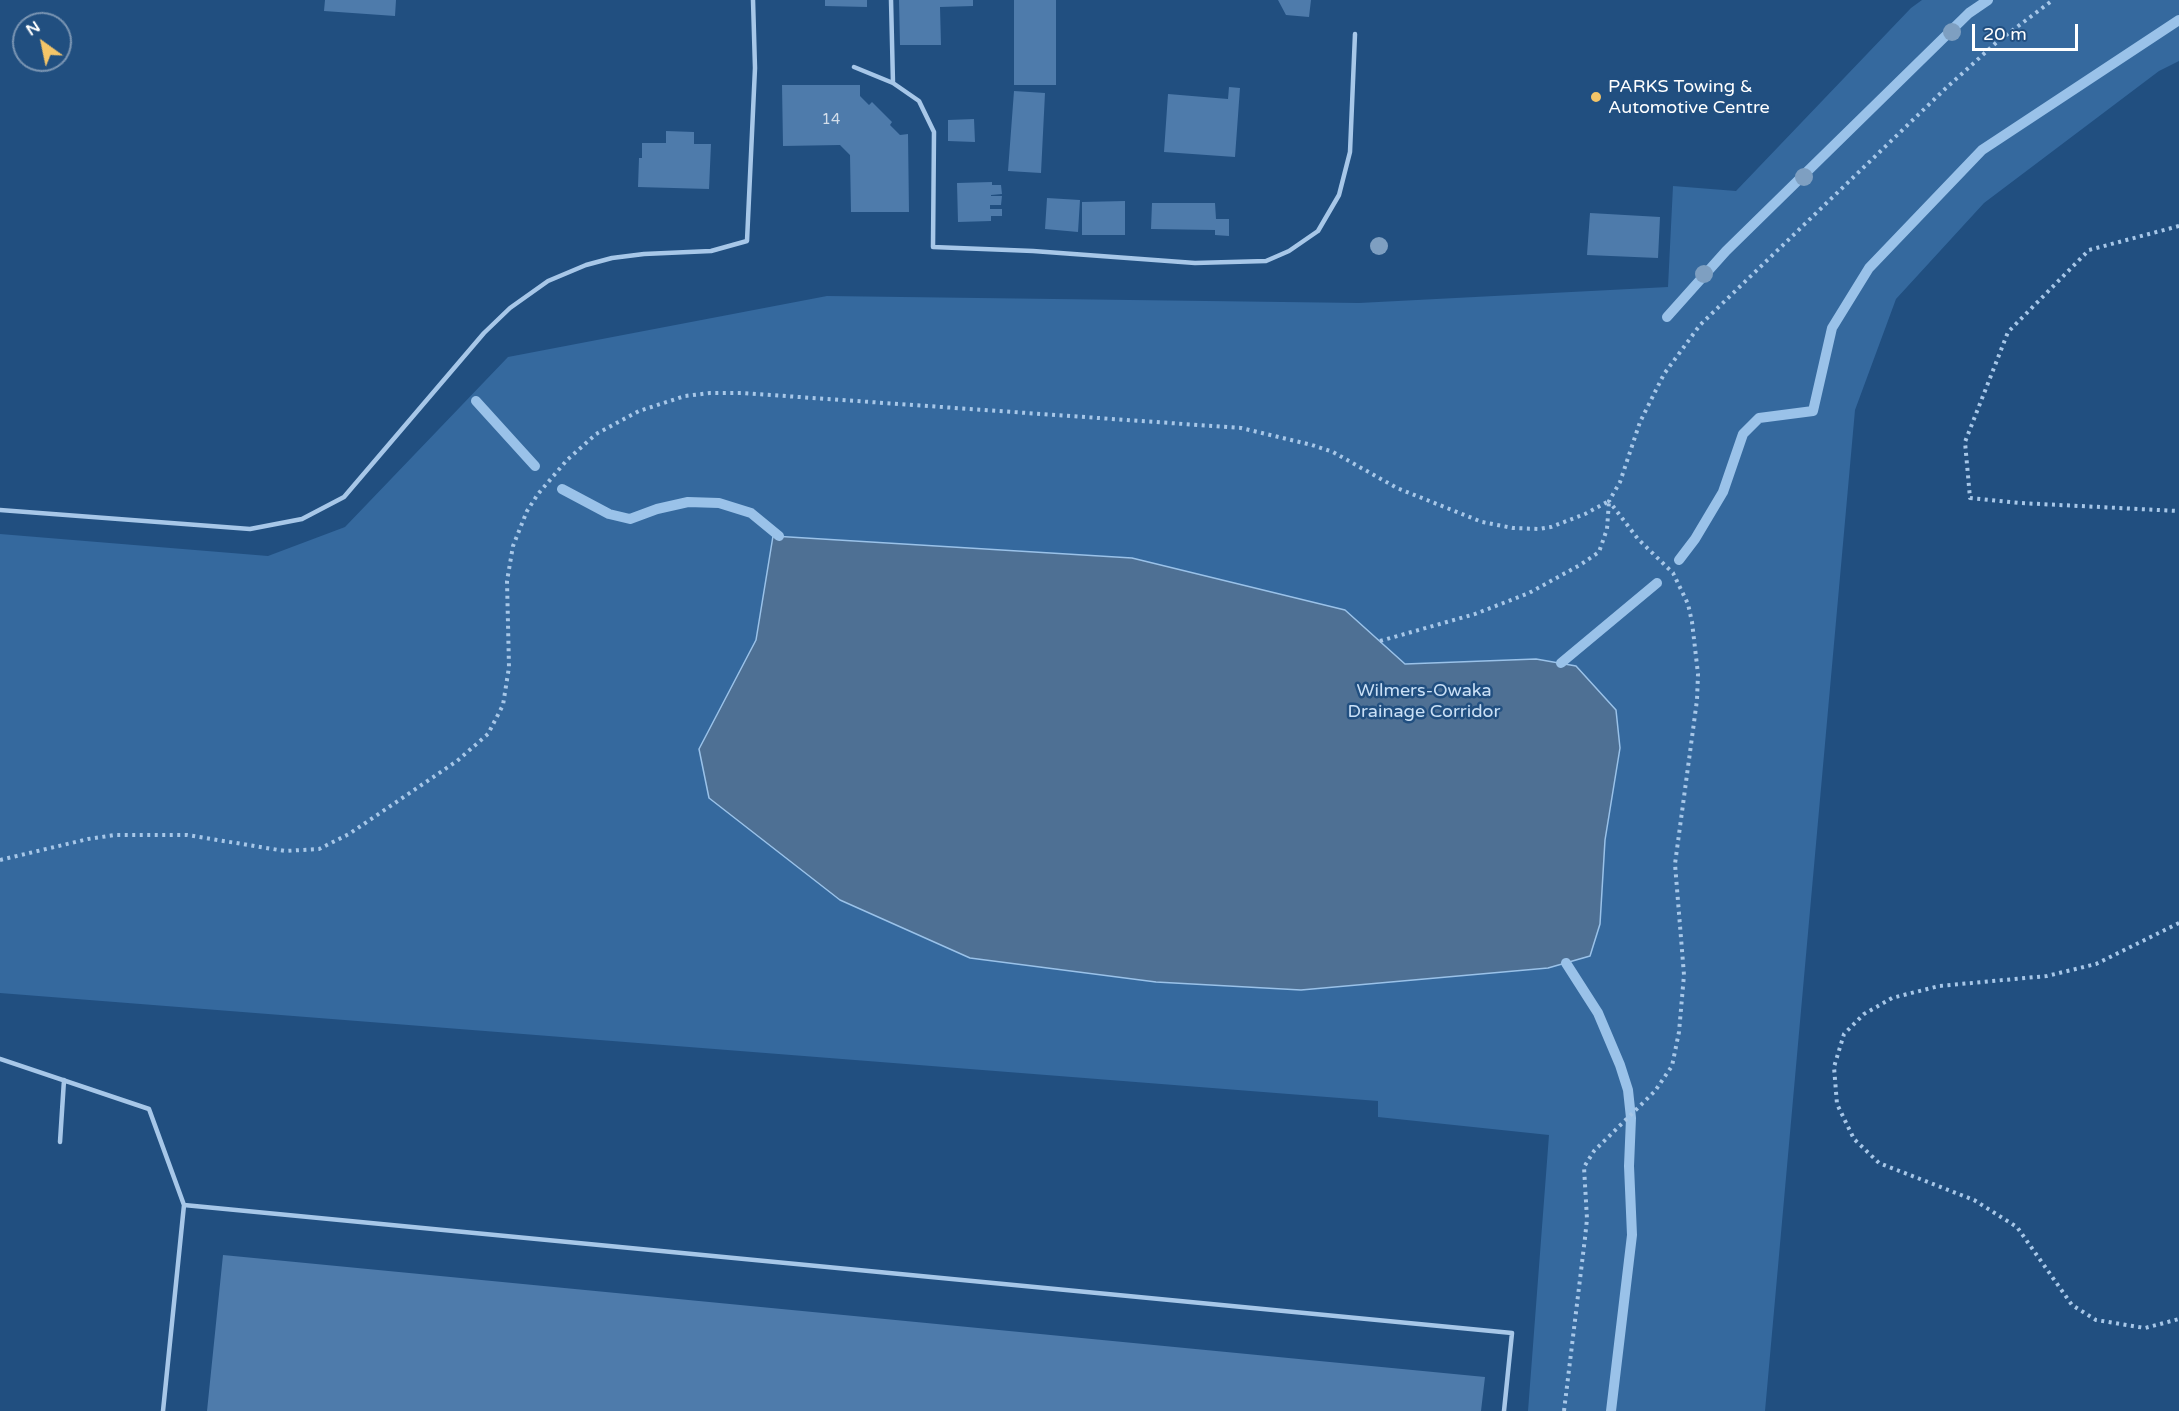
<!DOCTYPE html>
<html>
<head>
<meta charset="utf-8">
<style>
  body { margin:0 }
  #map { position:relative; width:2179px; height:1411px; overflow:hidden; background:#214f80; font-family:"Varela Round",sans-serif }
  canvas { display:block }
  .north { position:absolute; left:12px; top:12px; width:60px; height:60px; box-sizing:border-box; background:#214f80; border:2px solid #7a95b3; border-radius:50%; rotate:327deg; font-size:16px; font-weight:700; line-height:24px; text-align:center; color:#fff }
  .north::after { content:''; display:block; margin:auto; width:21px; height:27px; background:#f4c568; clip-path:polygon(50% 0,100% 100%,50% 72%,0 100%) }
  .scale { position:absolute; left:1972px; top:24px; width:106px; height:27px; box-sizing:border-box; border:3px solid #fff; border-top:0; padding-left:8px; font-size:18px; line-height:21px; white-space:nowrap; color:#fff; -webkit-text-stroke:4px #214f80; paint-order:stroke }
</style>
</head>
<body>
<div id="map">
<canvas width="2179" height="1411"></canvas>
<div class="north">N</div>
<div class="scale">20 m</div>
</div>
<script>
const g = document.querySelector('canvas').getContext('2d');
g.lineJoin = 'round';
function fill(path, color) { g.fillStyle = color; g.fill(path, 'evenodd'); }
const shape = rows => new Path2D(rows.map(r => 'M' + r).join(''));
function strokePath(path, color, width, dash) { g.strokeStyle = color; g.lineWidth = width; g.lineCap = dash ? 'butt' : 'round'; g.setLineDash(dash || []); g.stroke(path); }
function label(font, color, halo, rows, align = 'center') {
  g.font = font + ' "Varela Round",sans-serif'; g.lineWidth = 5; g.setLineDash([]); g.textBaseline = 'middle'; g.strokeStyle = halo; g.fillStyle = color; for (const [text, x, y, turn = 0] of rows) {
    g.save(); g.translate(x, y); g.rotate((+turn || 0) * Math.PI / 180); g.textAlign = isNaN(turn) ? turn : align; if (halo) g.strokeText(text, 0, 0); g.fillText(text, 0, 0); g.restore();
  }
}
fill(shape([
  [1922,0,2179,0,2179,61,2159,71,1984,203,1896,299,1855,410,1765,1411,1528,1411,1549,1135,1378,1117,1378,1101,0,993,0,534,268,556,345,527,508,357,827,296,1359,303,1668,287,1673,186,1736,191,1911,8]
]), '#35699e');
const water = shape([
  [773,536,1132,558,1345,610,1405,664,1536,659,1576,666,1616,710,1620,748,1605,840,1600,924,1590,956,1548,968,1301,990,1156,982,970,958,840,900,709,798,699,749,756,640,773,536]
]);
fill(water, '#4e7094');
strokePath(water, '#9ac2e9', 1.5);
strokePath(shape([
  [1667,317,1726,251,1969,13,1988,0],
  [476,401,535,466],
  [562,489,609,514,630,519,657,509,688,502,719,503,751,513,779,536],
  [1679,560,1695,539,1723,492,1743,434,1759,418,1813,411,1832,328,1869,268,1982,150,2179,20],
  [1561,663,1657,583],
  [1566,963,1598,1013,1620,1065,1628,1090,1631,1118,1629,1166,1632,1235,1611,1411]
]), '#9ac2e9', 10);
fill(shape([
  [325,0,396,0,395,16,324,11],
  [825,0,867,0,867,7,825,6],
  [899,0,973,0,973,6,940,7,941,45,900,45],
  [1014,0,1056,0,1056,85,1014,85],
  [1278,0,1311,0,1309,17,1286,15],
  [782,85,860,85,860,96,869,105,872,102,892,122,890,125,900,135,908,134,909,212,851,212,850,155,840,145,783,146],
  [1229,87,1240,88,1235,157,1164,152,1168,94,1228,99],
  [1014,91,1045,93,1041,173,1008,171],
  [974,119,975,142,948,141,948,120],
  [666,131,694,132,694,144,711,144,709,189,638,187,639,158,642,158,642,143,666,143],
  [992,182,992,185,1001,185,1002,194,991,195,991,196,1002,196,1001,205,990,205,990,209,1002,209,1002,216,991,216,991,221,958,222,957,183],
  [1047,198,1080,200,1078,232,1045,229],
  [1125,201,1125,235,1082,235,1082,202],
  [1152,203,1215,203,1216,219,1229,219,1229,236,1215,235,1215,230,1151,229],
  [1590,213,1660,217,1658,258,1587,255],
  [223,1255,1485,1377,1481,1411,207,1411]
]), '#4e7bab');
strokePath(shape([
  [2179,226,2089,250,2008,332,1965,442,1970,498,2020,503,2179,511],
  [1380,641,1475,614,1529,593,1580,565,1599,552,1607,529,1609,501],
  [0,860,88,839,115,835,187,835,285,851,319,849,349,834,457,761,488,734,503,705,509,667,507,581,513,546,527,511,538,494,567,460,596,434,639,411,685,396,710,393,742,393,1241,428,1312,445,1333,452,1397,488,1482,522,1513,528,1539,529,1551,527,1585,514,1609,501],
  [2179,923,2096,964,2047,976,1939,986,1892,998,1864,1014,1844,1034,1834,1067,1837,1104,1854,1139,1879,1163,1974,1200,2017,1227,2072,1305,2096,1320,2145,1328,2179,1319],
  [1564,1411,1585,1238,1587,1219,1584,1167,1594,1151,1655,1091,1672,1066,1679,1032,1684,975,1675,864,1697,700,1698,674,1692,622,1688,604,1673,573,1638,539,1609,501,1620,482,1640,422,1664,374,1700,325,1945,89,1997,42,2053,0]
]), '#a7c7e8', 4, [3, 4.5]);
strokePath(shape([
  [891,0,893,83],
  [854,67,893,83,919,101,934,132,933,247,1033,251,1195,263,1266,261,1289,251,1318,231,1339,195,1350,152,1355,34],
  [0,510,250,529,302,519,344,497,484,333,510,308,548,281,586,265,612,258,644,254,711,251,747,241,755,68,753,0],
  [0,1059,149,1109,184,1205,163,1411],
  [60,1142,64,1080],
  [184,1205,1512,1333,1504,1411]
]), '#a7c7e8', 4.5);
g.fillStyle = '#7e9fc1';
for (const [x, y] of [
  [1952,32],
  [1804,177],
  [1379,246],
  [1704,274]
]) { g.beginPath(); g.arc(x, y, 9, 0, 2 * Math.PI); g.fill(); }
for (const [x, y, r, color] of [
  [1596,97,6,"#f4c568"]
]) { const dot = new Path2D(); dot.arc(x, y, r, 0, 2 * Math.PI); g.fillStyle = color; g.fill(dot); strokePath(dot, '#214f80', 2); }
label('15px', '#d3deea', null, [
  ["14",831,120]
]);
label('18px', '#fff', '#214f80', [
  ["PARKS Towing &",1608,87],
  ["Automotive Centre",1608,108]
], 'left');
label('18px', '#cae0f6', '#214f80', [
  ["Wilmers-Owaka",1424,691],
  ["Drainage Corridor",1424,712]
]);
</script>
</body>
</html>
